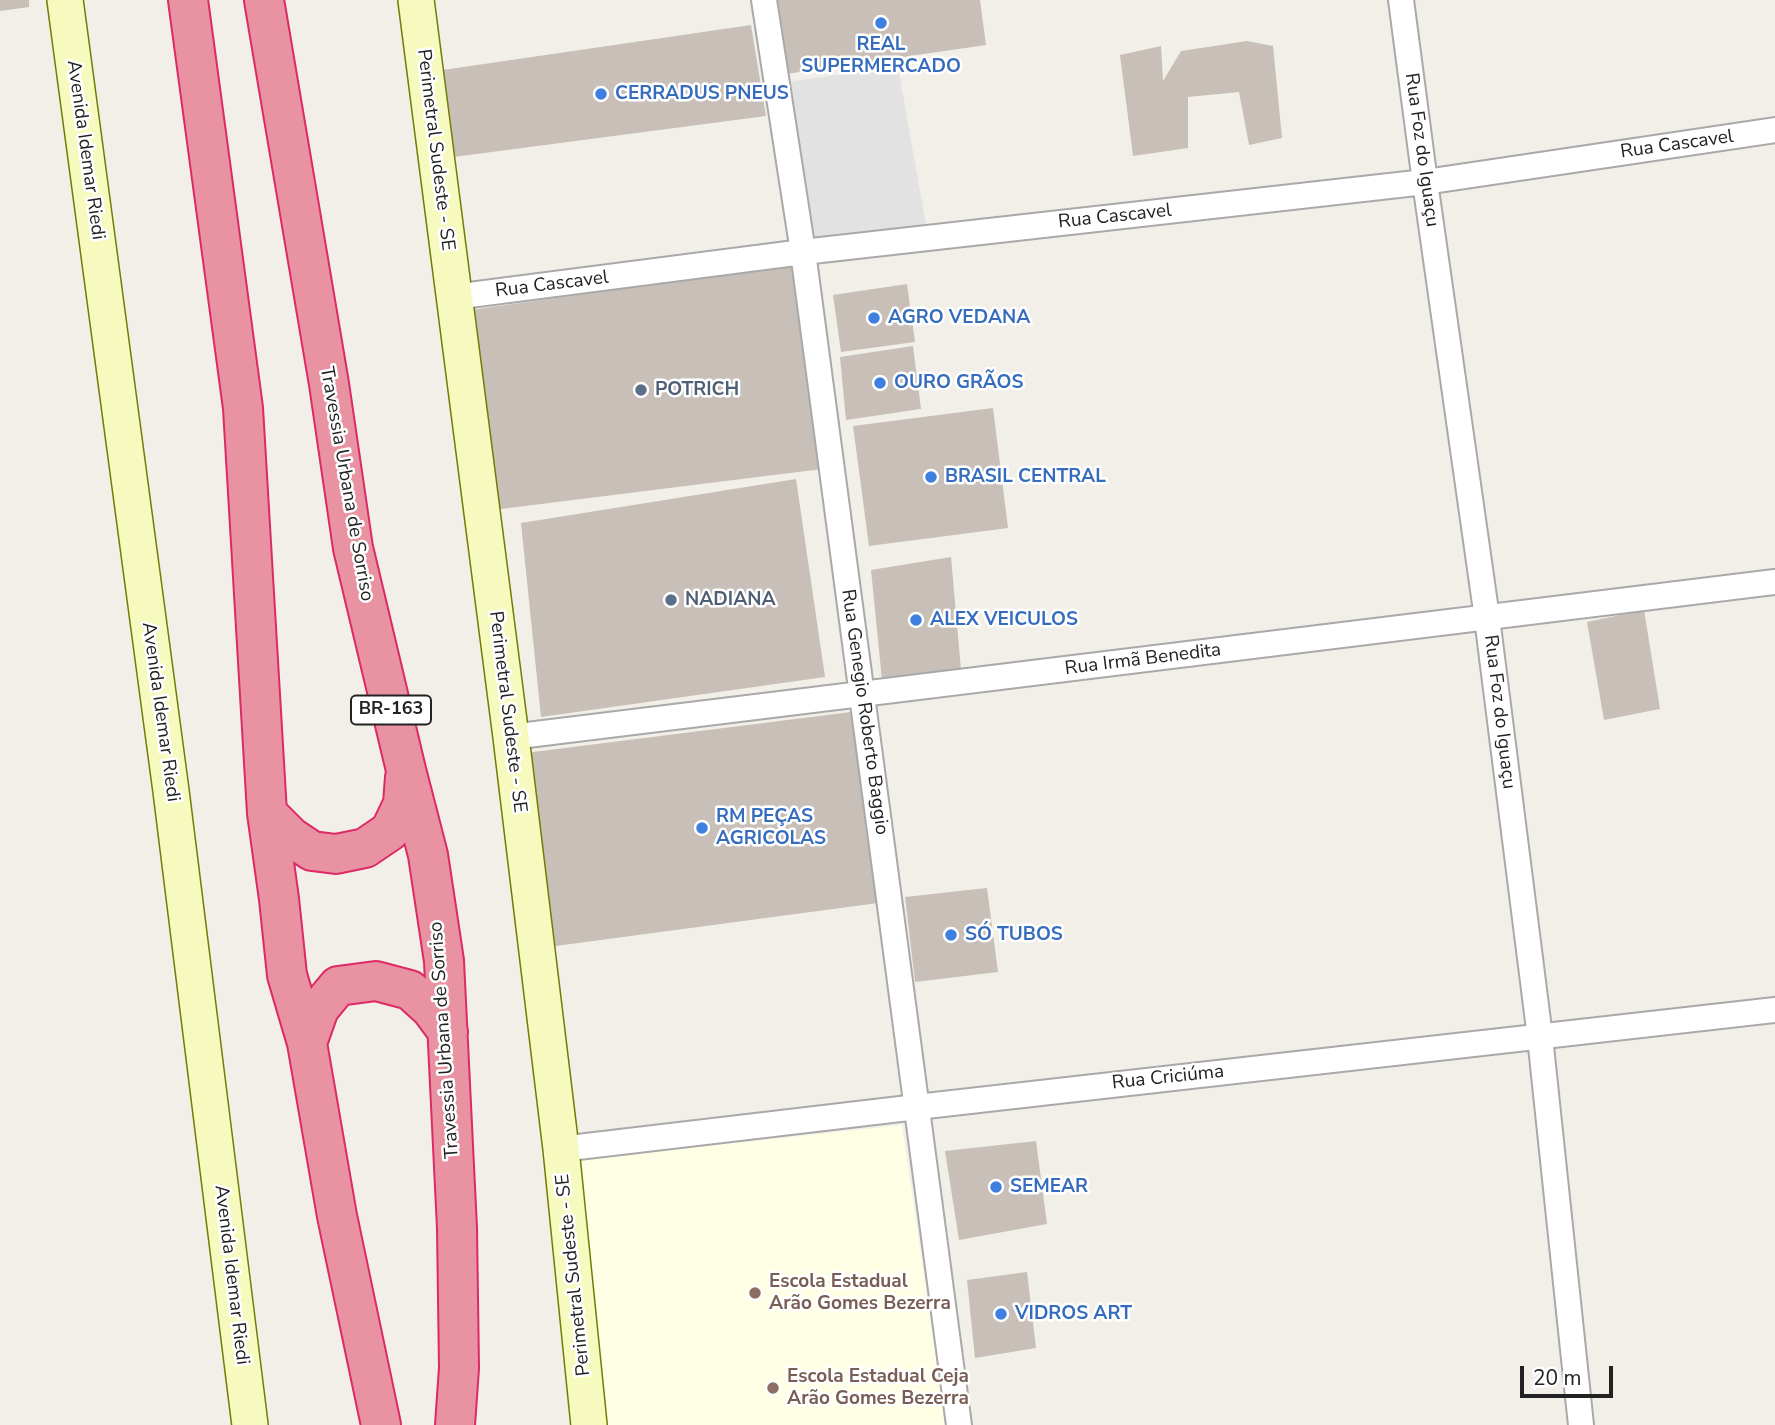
<!DOCTYPE html>
<html>
<head>
<meta charset="utf-8">
<style>
  body { margin:0 }
  #map { position:relative; width:1775px; height:1425px; overflow:hidden; background:#f2efe9; font-family:"Nunito Sans",sans-serif }
  canvas { display:block }
  .scale { position:absolute; left:1520px; top:1366px; width:93px; height:32px; box-sizing:border-box; border:4px solid #222; border-top:0; padding-left:9px; font-size:21px; line-height:24px; white-space:nowrap; color:#222; -webkit-text-stroke:5px #fff; paint-order:stroke }
</style>
</head>
<body>
<div id="map">
<canvas width="1775" height="1425"></canvas>
<div class="scale">20 m</div>
</div>
<script>
const g = document.querySelector('canvas').getContext('2d');
g.lineJoin = 'round';
function fill(path, color) { g.fillStyle = color; g.fill(path, 'evenodd'); }
const shape = rows => new Path2D(rows.map(r => 'M' + r).join(''));
function strokePath(path, color, width, dash) { g.strokeStyle = color; g.lineWidth = width; g.lineCap = dash ? 'butt' : 'round'; g.setLineDash(dash || []); g.stroke(path); }
function label(font, color, halo, rows, align = 'center') {
  g.font = font + ' "Nunito Sans",sans-serif'; g.lineWidth = 5; g.setLineDash([]); g.textBaseline = 'middle'; g.strokeStyle = halo; g.fillStyle = color; for (const [text, x, y, turn = 0] of rows) {
    g.save(); g.translate(x, y); g.rotate((+turn || 0) * Math.PI / 180); g.textAlign = isNaN(turn) ? turn : align; if (halo) g.strokeText(text, 0, 0); g.fillText(text, 0, 0); g.restore();
  }
}
fill(shape([
  [902,1125,946,1425,602,1425,567,1161]
]), '#ffffe5');
fill(shape([
  [898,67,926,225,813,240,785,82]
]), '#e2e2e2');
fill(shape([
  [0,0,29,0,29,7,0,11],
  [776,0,980,0,986,45,786,74],
  [751,25,766,116,446,158,436,71],
  [1247,41,1273,46,1282,138,1249,145,1239,92,1188,97,1188,148,1133,156,1120,55,1161,46,1163,81,1181,51],
  [792,265,822,469,485,511,463,311],
  [907,284,915,342,841,352,833,295],
  [913,346,921,409,846,420,840,357],
  [993,408,1008,528,869,546,853,426],
  [796,479,825,677,541,717,521,523],
  [951,557,961,670,882,680,871,570],
  [1644,610,1660,709,1604,720,1587,622],
  [859,711,878,903,548,947,525,753],
  [987,888,998,972,915,982,905,897],
  [1036,1141,1047,1224,959,1240,945,1151],
  [1027,1272,1036,1348,975,1358,967,1280]
]), '#c7bfb8');
const street = shape([
  [764,0,803,252,959,1425],
  [1401,0,1425,182,1487,618,1540,1037,1581,1425],
  [454,297,803,252,1425,182,1775,130],
  [511,737,1775,582],
  [561,1149,917,1107,1775,1010]
]);
const secondary = shape([
  [65,0,171,791,250,1425],
  [416,0,511,737,561,1149,589,1425]
]);
const highway = shape([
  [188,0,243,408,267,813,279,899,287,975,307,1043,337,1216,381,1425],
  [264,0,329,384,353,548,406,770,428,855,444,961,457,1228,459,1368,455,1425],
  [267,813,291,837,312,851,336,854,365,848,390,831,403,804,405,777],
  [307,1043,319,1009,338,986,376,981,410,990,431,1009,448,1032]
]);
strokePath(street, '#a9a9a9', 28);
strokePath(secondary, '#707d05', 38);
strokePath(highway, '#dc2a67', 42);
strokePath(street, '#fff', 24);
strokePath(secondary, '#f7fabf', 35);
strokePath(highway, '#e892a2', 38);
for (const [x, y, r, color] of [
  [881,23,7,"#3f7fe0"],
  [601,94,7,"#3f7fe0"],
  [874,318,7,"#3f7fe0"],
  [880,383,7,"#3f7fe0"],
  [641,390,7,"#5c6f8a"],
  [931,477,7,"#3f7fe0"],
  [671,600,7,"#5c6f8a"],
  [916,620,7,"#3f7fe0"],
  [702,828,7,"#3f7fe0"],
  [951,935,7,"#3f7fe0"],
  [996,1187,7,"#3f7fe0"],
  [755,1293,7,"#8d6e63"],
  [1001,1314,7,"#3f7fe0"],
  [773,1388,7,"#8d6e63"]
]) { const dot = new Path2D(); dot.arc(x, y, r, 0, 2 * Math.PI); g.fillStyle = color; g.fill(dot); strokePath(dot, '#fff', 2.5); }
for (const [x, y, w] of [
  [391,710,80]
]) { const box = new Path2D(); box.roundRect(x - w / 2, y - 14.5, w, 29, 5); g.fillStyle = '#fff'; g.fill(box); strokePath(box, '#222', 2); }
label('bold 18px', '#222', null, [
  ["BR-163",391,710]
]);
label('bold 19px', '#366cbe', '#fff', [
  ["REAL",881,45,"center"],
  ["SUPERMERCADO",881,67,"center"],
  ["CERRADUS PNEUS",615,94],
  ["AGRO VEDANA",888,318],
  ["OURO GRÃOS",894,383],
  ["BRASIL CENTRAL",945,477],
  ["ALEX VEICULOS",930,620],
  ["RM PEÇAS",716,817],
  ["AGRICOLAS",716,839],
  ["SÓ TUBOS",965,935],
  ["SEMEAR",1010,1187],
  ["VIDROS ART",1015,1314]
], 'left');
label('19px', '#222', '#fff', [
  ["Rua Cascavel",1677,145,-8],
  ["Avenida Idemar Riedi",85,150,82],
  ["Perimetral Sudeste - SE",435,150,83],
  ["Rua Foz do Iguaçu",1421,150,82],
  ["Rua Cascavel",1115,217,-6],
  ["Rua Cascavel",552,285,-7],
  ["Travessia Urbana de Sorriso",346,484,80],
  ["Rua Irmã Benedita",1143,660,-7],
  ["Avenida Idemar Riedi",160,712,82],
  ["Perimetral Sudeste - SE",507,712,83],
  ["Rua Genegio Roberto Baggio",864,712,82],
  ["Rua Foz do Iguaçu",1499,712,83],
  ["Travessia Urbana de Sorriso",445,1040,-94],
  ["Rua Criciúma",1168,1078,-6],
  ["Avenida Idemar Riedi",231,1275,83],
  ["Perimetral Sudeste - SE",574,1275,-96]
]);
label('bold 19px', '#4e5e75', '#fff', [
  ["POTRICH",655,390],
  ["NADIANA",685,600]
], 'left');
label('bold 19px', '#785e54', '#fff', [
  ["Escola Estadual",769,1282],
  ["Arão Gomes Bezerra",769,1304],
  ["Escola Estadual Ceja",787,1377],
  ["Arão Gomes Bezerra",787,1399]
], 'left');
</script>
</body>
</html>
